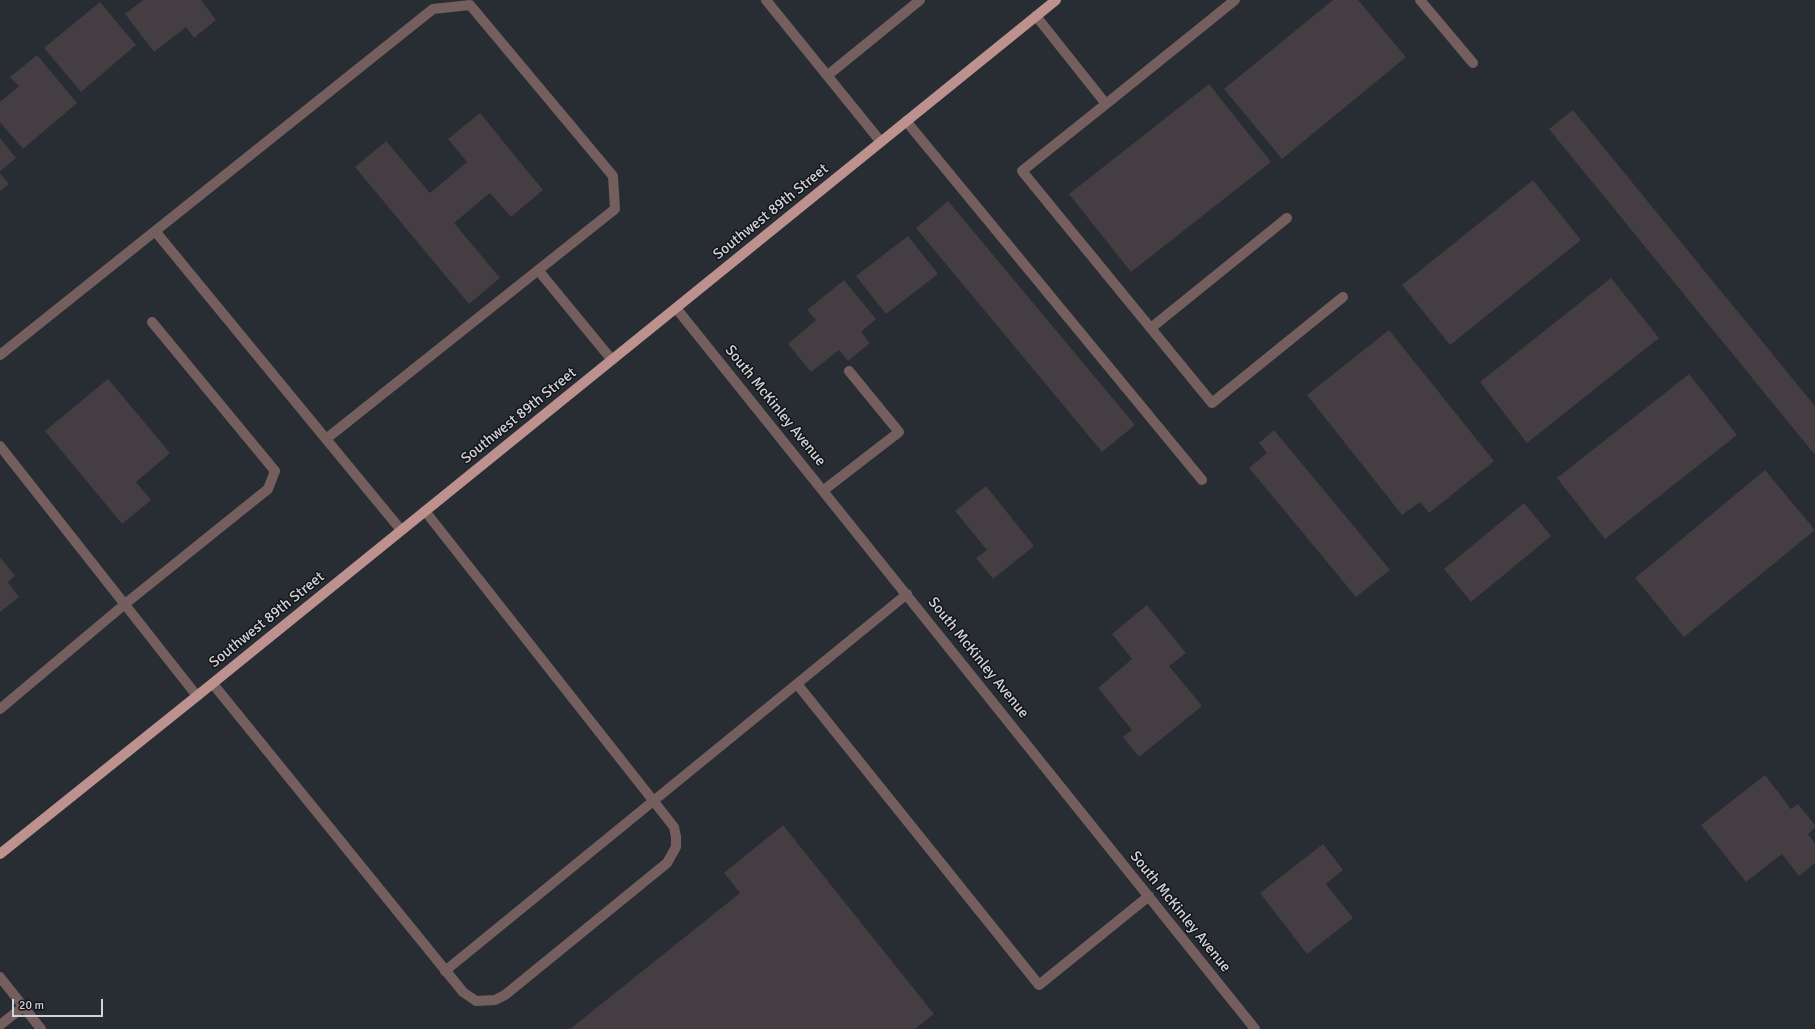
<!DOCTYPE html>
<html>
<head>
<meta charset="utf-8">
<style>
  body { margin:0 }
  #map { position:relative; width:1815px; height:1029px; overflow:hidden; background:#282c33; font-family:Signika,sans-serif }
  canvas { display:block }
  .scale { position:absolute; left:12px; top:999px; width:91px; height:18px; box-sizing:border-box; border:2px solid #d1d3d8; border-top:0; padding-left:5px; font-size:12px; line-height:14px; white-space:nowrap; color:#d1d3d8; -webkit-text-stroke:3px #131518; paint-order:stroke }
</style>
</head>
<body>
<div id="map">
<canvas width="1815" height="1029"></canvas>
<div class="scale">20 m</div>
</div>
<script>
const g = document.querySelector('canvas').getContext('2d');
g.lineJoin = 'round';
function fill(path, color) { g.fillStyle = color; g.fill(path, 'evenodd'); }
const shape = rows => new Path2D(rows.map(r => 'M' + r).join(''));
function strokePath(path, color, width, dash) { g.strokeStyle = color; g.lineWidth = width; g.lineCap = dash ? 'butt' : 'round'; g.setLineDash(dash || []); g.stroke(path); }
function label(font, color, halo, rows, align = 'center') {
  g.font = font + ' Signika,sans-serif'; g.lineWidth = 3; g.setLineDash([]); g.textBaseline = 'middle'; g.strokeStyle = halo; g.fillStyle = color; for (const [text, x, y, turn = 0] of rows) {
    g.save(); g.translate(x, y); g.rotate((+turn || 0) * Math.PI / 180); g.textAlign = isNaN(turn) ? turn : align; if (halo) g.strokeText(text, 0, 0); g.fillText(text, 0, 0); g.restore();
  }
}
fill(shape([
  [143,0,201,0,216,20,194,38,186,27,154,52,125,14],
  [1333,0,1358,0,1406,57,1282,159,1224,89],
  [100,2,136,45,81,92,44,48],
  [37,55,77,103,23,149,0,122,0,102,19,86,10,77],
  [1209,84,1271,162,1131,272,1069,194],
  [1573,110,1815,406,1815,455,1549,129],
  [480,113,543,190,511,217,490,193,454,223,500,278,469,304,355,167,386,141,430,193,467,162,448,139],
  [0,138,16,158,0,171],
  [0,173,9,184,0,191],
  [1533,180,1581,240,1450,345,1402,285],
  [948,201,1135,425,1102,452,916,228],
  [908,236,938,274,886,314,856,276],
  [1611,278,1659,338,1527,443,1480,382],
  [844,280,876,319,861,332,870,343,848,361,839,350,811,372,788,344,816,320,807,310],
  [1389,330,1494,461,1429,513,1420,502,1402,515,1307,395],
  [1689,374,1737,435,1605,539,1557,478],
  [108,379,170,453,136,482,151,500,122,524,45,431],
  [1274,430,1390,570,1356,597,1249,468,1267,453,1259,443],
  [1765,470,1815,530,1684,637,1635,578],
  [986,486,1034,546,993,579,976,558,987,550,955,511],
  [1524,503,1551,536,1471,602,1444,569],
  [0,557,15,576,8,582,19,597,0,612],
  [1147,605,1186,653,1169,666,1202,706,1139,757,1123,737,1132,730,1098,688,1132,659,1112,634],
  [1765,775,1791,809,1798,804,1815,825,1815,828,1808,834,1815,843,1815,863,1799,876,1782,854,1746,882,1701,825],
  [783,825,934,1014,915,1029,570,1029,740,893,724,873],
  [1323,844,1343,870,1326,884,1353,918,1307,954,1260,893]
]), '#443d42');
strokePath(shape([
  [766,0,881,142],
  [1420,0,1473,63],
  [1036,16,1106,104,1022,171,1212,403,1343,297],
  [828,75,920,0],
  [1106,104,1235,0],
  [906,121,1202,480],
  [155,231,326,439],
  [538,270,612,360],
  [676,308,1255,1029],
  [1151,328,1287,218],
  [0,355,433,9,470,5,613,176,615,209,326,439,401,530],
  [0,446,197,696],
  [824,490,899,432,849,371],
  [213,684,463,992,476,1001,495,1000,505,995,667,863,676,847,676,837,674,827,425,511],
  [797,684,1039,985,1149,896],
  [0,709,125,604,268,489,275,471,152,322],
  [445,971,907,594],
  [0,977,41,1029],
  [0,1025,23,1007]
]), '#755f5e', 10);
strokePath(shape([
  [0,854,197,696,1056,0]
]), '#bd918e', 10);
label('15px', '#d1d3d8', '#131518', [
  ["Southwest 89th Street",771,212,-39],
  ["South McKinley Avenue",775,406,51],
  ["Southwest 89th Street",519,416,-39],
  ["Southwest 89th Street",267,620,-39],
  ["South McKinley Avenue",978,658,51],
  ["South McKinley Avenue",1180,912,51]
]);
</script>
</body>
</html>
